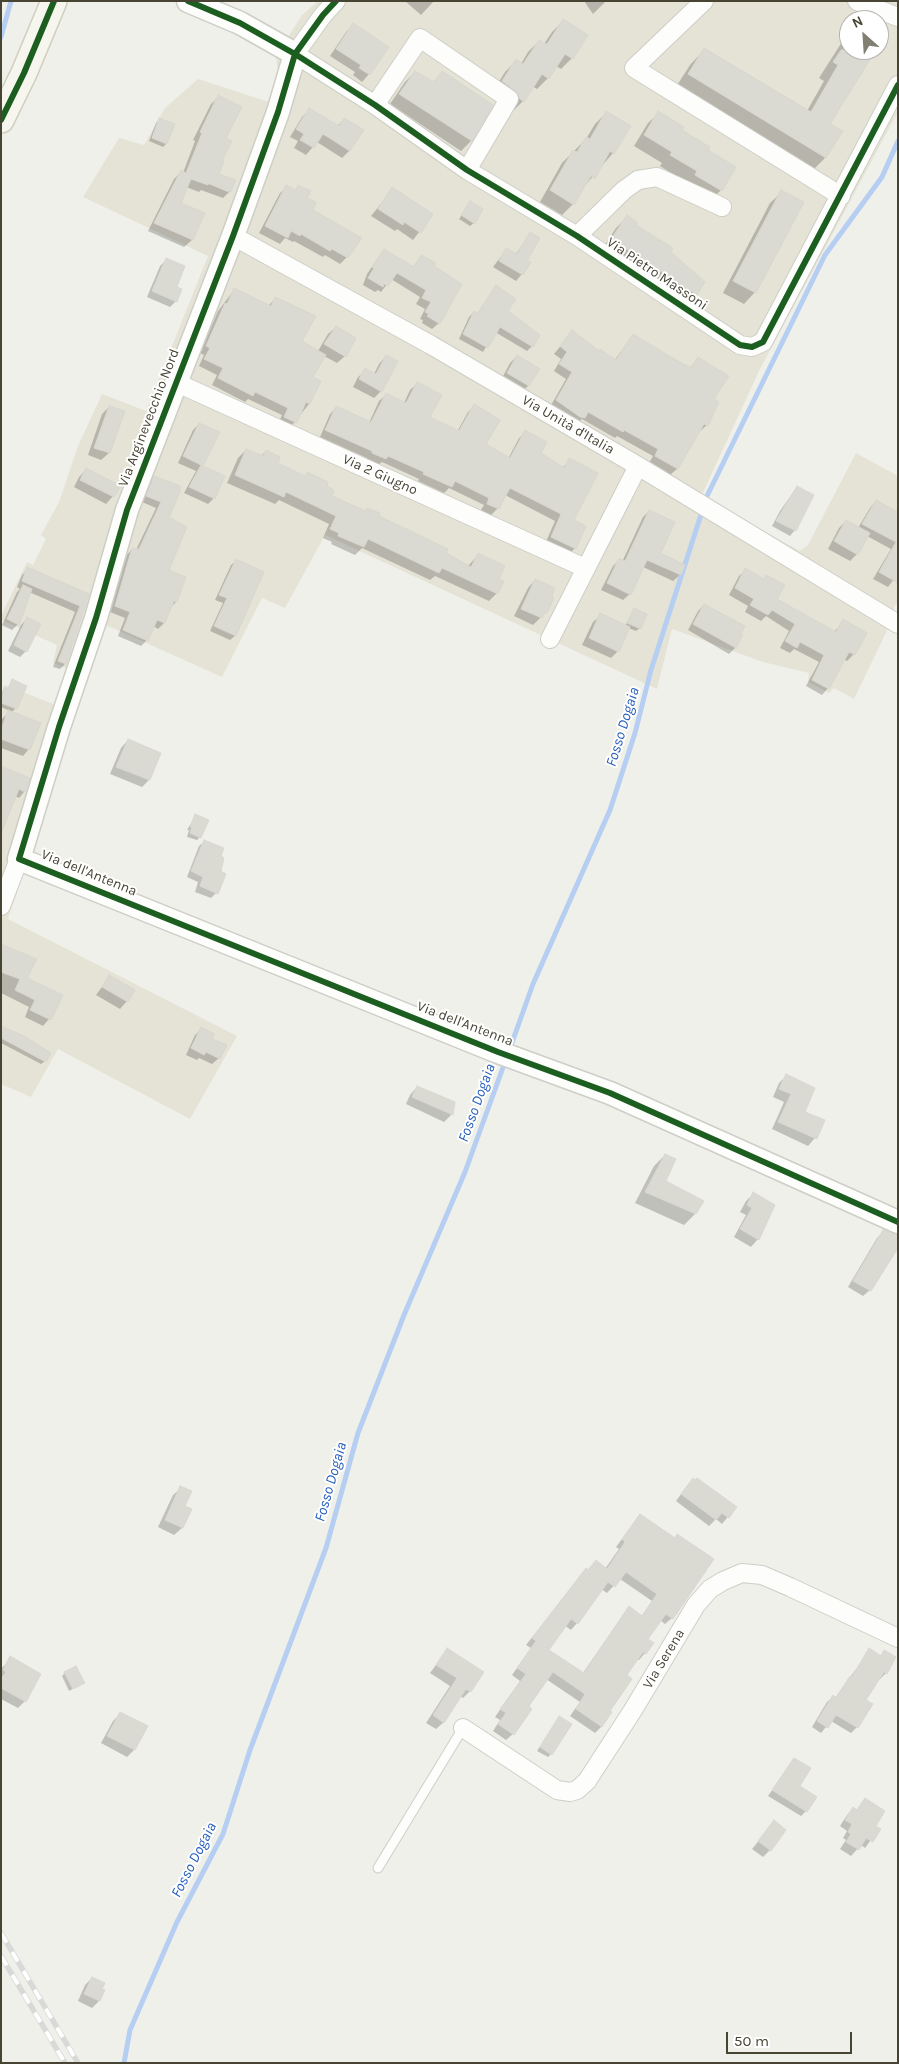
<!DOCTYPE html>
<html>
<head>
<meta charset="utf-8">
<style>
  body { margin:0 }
  #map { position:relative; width:899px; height:2064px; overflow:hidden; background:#f0f0ea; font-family:Karla,sans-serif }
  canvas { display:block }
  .frame { position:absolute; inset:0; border:2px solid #474434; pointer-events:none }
  .north { position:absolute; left:839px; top:10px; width:50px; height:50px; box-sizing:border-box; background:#fff; border:1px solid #b5b4ae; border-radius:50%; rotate:334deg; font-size:14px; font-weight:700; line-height:20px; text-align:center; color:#474434 }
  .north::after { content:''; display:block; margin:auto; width:18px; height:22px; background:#828074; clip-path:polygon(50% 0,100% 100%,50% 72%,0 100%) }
  .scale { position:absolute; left:726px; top:2032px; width:126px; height:22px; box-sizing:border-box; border:2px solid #474434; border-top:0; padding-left:6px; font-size:15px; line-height:18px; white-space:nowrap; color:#474434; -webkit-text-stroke:4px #fff; paint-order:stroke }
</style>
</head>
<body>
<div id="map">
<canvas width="899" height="2064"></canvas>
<div class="frame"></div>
<div class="north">N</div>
<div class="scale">50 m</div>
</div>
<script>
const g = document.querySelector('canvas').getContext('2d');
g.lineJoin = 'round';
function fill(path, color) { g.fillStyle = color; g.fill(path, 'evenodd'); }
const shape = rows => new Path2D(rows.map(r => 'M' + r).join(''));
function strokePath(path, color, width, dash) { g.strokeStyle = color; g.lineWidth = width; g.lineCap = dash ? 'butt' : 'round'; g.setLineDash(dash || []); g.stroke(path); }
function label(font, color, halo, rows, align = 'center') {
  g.font = font + ' Karla,sans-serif'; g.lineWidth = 4; g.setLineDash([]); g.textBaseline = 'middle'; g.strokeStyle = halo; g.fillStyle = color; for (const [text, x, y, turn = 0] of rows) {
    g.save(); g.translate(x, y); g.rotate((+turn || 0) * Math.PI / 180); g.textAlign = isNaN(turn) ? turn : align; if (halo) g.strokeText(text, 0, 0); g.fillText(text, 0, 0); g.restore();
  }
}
fill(shape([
  [318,1,898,1,898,112,759,371,701,497,800,551,808,545,856,453,898,476,898,601,894,607,894,616,854,699,834,688,829,693,808,682,809,673,763,662,672,629,657,689,325,535,285,608,262,598,222,677,106,625,8,919,237,1036,190,1119,58,1049,31,1097,1,1084,1,695,5,685,58,706,69,670,53,663,57,645,1,620,1,616,27,562,33,565,46,539,41,535,59,502,78,446,102,394,146,411,208,256,83,197,119,138,144,145,165,108,198,79,275,104,279,79,276,56,302,15],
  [849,20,879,20,879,50,849,50]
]), '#e5e3d6');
fill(shape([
  [405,1,434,1,421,15],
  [584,1,606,1,593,14],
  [563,21,572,58,561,69,556,66,548,78,537,89,532,86,523,101,512,112,492,93,505,72,516,61,521,64,528,52,539,41,544,44,552,32],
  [353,25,369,74,362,82,353,75,355,72,330,56,346,32],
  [849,31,849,50,875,50,828,124,841,132,825,158,810,173,674,90,690,65,704,50,807,111,824,81,819,78],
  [879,31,884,35,879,43],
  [415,72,432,83,442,73,491,106,471,141,461,151,390,104,405,82],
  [219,97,225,139,217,174,230,191,223,198,201,190,199,192,186,187,179,203,203,214,192,240,184,247,148,231,174,179,181,172,183,173,195,141,193,140,211,104],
  [203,179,228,189,228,192,202,181],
  [309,110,337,126,344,120,362,131,349,151,342,158,317,142,306,155,294,148,298,141,290,137,302,117],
  [606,113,613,153,582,189,573,204,562,215,540,202,562,163,586,139,595,124],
  [659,113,706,150,721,190,710,201,687,183,660,166,662,163,634,146,648,123],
  [160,119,173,125,166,144,163,147,149,141,156,123],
  [287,187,295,191,299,187,311,211,347,257,340,264,325,255,323,257,294,241,293,242,285,238,280,244,259,233,280,193],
  [393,189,432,215,413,240,397,229,395,231,371,216],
  [782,192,802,203,755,292,744,304,723,293,770,203],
  [470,203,474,223,470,226,459,219],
  [627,217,634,226,669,252,696,294,685,305,601,251,616,228],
  [531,234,522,274,516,281,493,267,506,250,515,255],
  [384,250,413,267,421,257,433,266,439,323,432,329,422,323,423,320,420,319,425,309,416,304,420,297,391,279,381,292,378,290,375,292,363,285,367,274],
  [166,260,175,287,176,301,170,307,147,297,160,266],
  [496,286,506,311,532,346,527,351,495,332,483,352,459,339,469,317,474,312,477,314],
  [234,290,268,306,275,299,301,341,318,351,328,334,336,327,345,356,337,363,324,356,312,378,309,404,289,429,278,424,282,415,248,399,245,402,212,385,217,375,199,366,204,355,200,353,218,311],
  [572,332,598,352,614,361,633,335,690,368,698,358,712,400,707,425,700,431,698,430,677,469,670,475,649,463,653,456,617,436,615,438,582,419,577,424,550,407,566,379,554,371,561,359,554,354],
  [386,356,381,391,374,398,353,387,358,377,366,370,374,374,379,364],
  [517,356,538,369,528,386,521,392,501,380,510,363],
  [417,384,429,417,457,432,468,412,474,406,485,444,508,459,519,438,526,432,539,454,562,468,570,460,575,548,568,555,545,544,555,521,505,495,498,508,491,515,481,510,484,505,449,488,444,493,418,481,419,479,382,462,378,465,366,459,367,458,320,437,330,414,336,408,369,423,379,401,386,395,404,403,410,390],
  [109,407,123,412,109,453,101,460,88,455,102,414],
  [199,424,202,466,214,498,208,504,184,493,196,471,178,463,193,430],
  [246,450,260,457,266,451,276,463,325,486,330,496,365,512,367,509,377,516,468,566,478,555,497,579,497,593,489,601,435,576,430,580,362,548,355,555,331,544,332,542,323,538,329,524,279,500,275,504,227,483,238,458],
  [86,470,113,496,106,504,74,487,79,477],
  [155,477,168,518,168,571,185,578,176,602,171,607,164,623,158,629,153,626,147,640,141,646,118,636,125,618,110,612,127,555,132,549,136,550,156,508,142,502,149,483],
  [797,487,813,495,795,530,790,536,772,526,780,511],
  [876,501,898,527,898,574,888,587,873,579,891,549,867,536,857,554,850,561,828,549,839,528,846,521,858,528,870,508],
  [649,511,660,554,684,566,680,575,673,581,643,567,630,594,623,600,601,590,613,566,619,560,622,562,643,517],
  [236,561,235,636,230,640,210,631,223,603,215,600,231,565],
  [28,569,88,595,65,664,60,669,53,667,75,612,29,592,18,624,12,630,2,625,17,592,20,589,17,587,22,575],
  [746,570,776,599,834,632,844,621,854,654,847,661,843,659,828,688,822,695,806,686,819,662,794,649,790,653,780,648,789,631,766,616,761,621,745,612,748,606,729,595,739,576],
  [535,580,546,612,533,625,514,616,528,588],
  [704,605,742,635,735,648,729,654,688,630,698,611],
  [634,610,640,628,636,631,628,628,618,651,611,658,582,645,593,622,601,615,625,626],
  [27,619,26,651,20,657,8,651,21,625],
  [12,681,16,708,11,713,29,749,23,756,1,748,1,720,10,711,1,707,1,693,5,689,7,690],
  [128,740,149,780,142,787,110,774,121,748],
  [1,767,28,778,24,792,19,798,15,796,1,829],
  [196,815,200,837,197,840,187,837,189,830,187,830],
  [205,841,219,857,216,893,211,898,195,892,198,882,187,877,199,846],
  [1,945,26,979,61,996,49,1019,43,1026,25,1017,29,1007,1,993],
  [110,976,127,1001,120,1009,96,995],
  [1,1028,45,1061,41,1064,1,1043],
  [202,1029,219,1058,212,1064,199,1058,197,1060,186,1055,195,1035],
  [786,1076,815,1138,808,1146,772,1129,784,1102,773,1097,779,1083],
  [417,1087,453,1103,451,1115,444,1122,406,1104,410,1095],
  [665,1155,664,1181,695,1214,684,1225,635,1203,654,1166],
  [753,1194,758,1239,751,1247,734,1237,746,1215,740,1212,746,1201],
  [884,1231,870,1290,863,1296,848,1287,877,1238],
  [687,1486,735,1508,722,1524,716,1519,709,1526,676,1501],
  [181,1488,184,1507,190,1510,182,1528,174,1535,158,1527,173,1495],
  [640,1515,672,1618,665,1624,660,1620,646,1639,645,1653,639,1660,637,1659,625,1676,601,1727,595,1733,570,1716,580,1702,546,1679,527,1707,513,1734,506,1740,493,1731,500,1720,495,1717,520,1681,512,1675,531,1648,526,1645,580,1577,596,1562,605,1569,619,1549,616,1547],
  [620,1579,652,1601,641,1617,629,1608,623,1615,583,1673,547,1650,564,1625,571,1630,577,1623,601,1589,607,1593],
  [447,1650,470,1691,463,1698,460,1696,444,1722,436,1729,426,1723,450,1686,430,1673],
  [870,1650,880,1656,884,1652,886,1673,880,1679,879,1678,864,1700,857,1727,851,1733,831,1721,821,1733,812,1727,827,1702,833,1697,835,1698],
  [11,1658,25,1701,18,1708,1,1699,1,1669],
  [65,1673,83,1683,69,1691,62,1676],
  [120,1714,134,1750,127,1757,101,1743,113,1721],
  [556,1721,551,1754,548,1757,537,1751],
  [794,1759,798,1786,806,1811,801,1816,768,1796],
  [865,1799,874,1826,879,1829,865,1848,861,1845,851,1856,840,1849,846,1840,843,1838,847,1831,840,1826,847,1815,853,1809,856,1811],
  [774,1822,770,1850,763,1857,752,1849],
  [92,1978,104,1991,99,2001,92,2008,78,2001,85,1985]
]), '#0003');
strokePath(shape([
  [1,37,11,1],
  [509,1051,533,984,610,810,635,733,651,670,707,496,825,255,882,177,898,141],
  [124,2063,130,2030,177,1922,223,1834,250,1750,326,1548,358,1433,404,1315,465,1172,505,1062]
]), '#b6cef2', 5);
const building = shape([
  [563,19,588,35,573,59,565,54,549,79,542,74,524,102,520,99,515,91,502,81,516,59,523,64,539,40,547,44,563,19],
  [353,23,389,47,370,75,359,68,361,65,336,49,353,23],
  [704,48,811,112,838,65,833,62,841,50,876,50,830,124,843,131,826,158,688,74,704,48],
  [415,71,434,82,442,71,493,105,472,141,399,94,415,71],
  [218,95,242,107,226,138,232,141,222,161,224,161,219,174,236,180,231,192,209,183,208,185,191,179,181,203,205,213,193,240,154,223,181,170,186,173,202,133,200,132,218,95],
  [309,108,339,126,344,118,364,130,350,151,323,134,314,148,300,140,304,134,296,129,309,108],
  [606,111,631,126,614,154,610,151,595,179,591,176,574,205,550,190,573,150,577,152,586,137,590,139,606,111],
  [658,111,684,127,682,130,710,147,708,150,736,167,722,191,695,175,697,171,670,155,672,152,644,135,658,111],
  [159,118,175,124,167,144,152,138,159,118],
  [286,185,296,190,298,185,311,191,307,198,316,202,313,210,362,238,348,258,332,249,330,251,301,234,300,236,291,231,288,238,265,226,286,185],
  [392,187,433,214,421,233,404,222,403,225,378,209,392,187],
  [781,190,804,202,756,293,733,281,781,190],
  [470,201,483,209,475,224,461,215,470,201],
  [627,215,638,223,636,225,673,248,671,252,705,282,697,295,611,239,627,215],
  [530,232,540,238,527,261,531,262,523,275,499,261,506,248,517,254,530,232],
  [384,249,414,267,421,255,436,263,434,266,462,284,440,324,427,316,429,314,425,312,431,302,422,298,426,290,397,273,388,286,384,284,383,287,368,278,374,268,372,267,384,249],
  [166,258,185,266,177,287,182,289,177,302,152,291,166,258],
  [496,285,516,299,508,311,540,335,533,347,500,327,488,348,463,334,474,311,478,313,496,285],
  [234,288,271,306,275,297,316,316,302,341,326,355,313,377,321,381,310,404,306,402,297,423,284,417,288,408,255,392,253,396,218,378,223,368,204,359,210,348,206,346,225,303,227,304,234,288],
  [336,326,356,338,346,357,324,344,336,326],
  [572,330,599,351,600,349,616,360,633,334,684,365,685,364,691,368,698,357,729,376,714,399,719,402,708,426,704,424,678,469,655,456,658,449,624,430,623,432,588,412,585,418,580,417,556,400,572,372,559,364,567,352,560,346,572,330],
  [386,355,398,361,382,392,359,379,365,368,376,374,386,355],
  [517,355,540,369,529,386,507,373,517,355],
  [417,382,442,395,430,417,459,431,474,404,500,420,486,444,510,458,525,430,547,442,541,453,564,468,569,458,598,473,574,520,586,526,576,549,551,537,561,514,510,488,499,509,487,504,489,498,455,481,452,487,423,474,424,472,388,456,386,459,372,453,372,451,325,430,336,406,371,422,386,393,406,403,417,382],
  [109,406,125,411,110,453,94,448,109,406],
  [199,423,220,432,203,466,225,476,215,499,189,487,201,465,183,456,199,423],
  [246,449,263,456,266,450,280,457,278,463,305,476,307,472,328,482,327,486,334,490,332,496,366,511,367,508,380,513,379,516,448,549,446,553,471,567,478,553,505,566,499,579,504,581,498,594,442,568,439,573,368,539,364,547,338,536,339,533,330,529,336,516,286,492,284,497,235,475,246,449],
  [86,468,121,486,114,497,80,480,86,468],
  [154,476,180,486,180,492,169,517,187,527,169,570,186,577,177,602,174,601,165,623,157,620,148,641,123,630,130,612,115,606,132,548,139,549,161,502,146,496,154,476],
  [797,486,814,495,796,531,776,521,797,486],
  [876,500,898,512,898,583,879,572,896,542,862,524,876,500],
  [649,510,675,522,661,553,685,565,681,575,647,560,631,595,607,583,619,558,625,561,649,510],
  [846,520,870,533,858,555,834,541,846,520],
  [236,559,264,572,236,636,214,626,227,598,219,595,236,559],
  [27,567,89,594,66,664,58,661,80,606,22,581,27,567],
  [745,568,764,579,766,575,785,585,777,599,836,632,843,619,867,633,855,655,849,652,829,689,812,680,824,655,800,642,797,648,785,641,795,624,772,610,768,615,750,605,754,599,735,588,745,568],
  [535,579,555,588,552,597,554,598,547,613,545,612,542,618,521,609,535,579],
  [23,585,32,589,19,625,7,619,23,585],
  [704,604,745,626,741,634,743,635,736,648,693,624,704,604],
  [634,608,647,614,641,629,627,623,634,608],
  [600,613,630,627,619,652,589,638,600,613],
  [27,617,41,624,27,652,14,645,27,617],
  [12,679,27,686,17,709,1,703,4,687,8,689,12,679],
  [8,710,41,723,30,750,1,739,1,730,8,710],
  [128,739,161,753,150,780,116,767,128,739],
  [1,766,30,778,25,792,19,789,2,831,1,766],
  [195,814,209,820,201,838,190,833,192,827,190,827,195,814],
  [204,840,224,848,221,856,224,858,221,871,226,874,218,894,200,886,203,877,191,871,204,840],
  [1,944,37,959,27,978,63,995,51,1020,30,1010,35,1000,15,990,20,979,1,972,1,944],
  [109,975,135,990,128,1002,102,987,109,975],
  [1,1026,24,1036,51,1053,46,1062,1,1038,1,1026],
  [201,1027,215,1034,212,1039,227,1045,220,1059,206,1052,204,1055,191,1048,201,1027],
  [786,1074,815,1088,805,1112,825,1120,817,1139,778,1122,791,1094,779,1089,786,1074],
  [417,1086,455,1102,453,1115,412,1097,417,1086],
  [665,1154,676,1159,666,1181,704,1201,696,1214,645,1192,665,1154],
  [753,1192,775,1205,759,1240,740,1229,752,1208,747,1205,753,1192],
  [883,1230,898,1235,898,1248,871,1291,853,1281,883,1230],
  [693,1478,695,1480,697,1478,737,1507,729,1518,722,1513,716,1520,681,1494,693,1478],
  [180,1486,192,1491,185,1506,192,1509,183,1528,165,1520,180,1486],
  [640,1514,675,1538,677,1534,714,1559,673,1619,666,1614,648,1639,654,1643,646,1654,643,1652,627,1675,632,1679,610,1711,612,1712,602,1727,576,1709,585,1694,553,1672,529,1706,532,1709,514,1735,498,1724,506,1713,500,1709,526,1674,517,1668,536,1641,532,1638,586,1568,588,1570,596,1560,607,1569,625,1542,622,1539,640,1514],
  [626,1572,657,1594,642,1616,629,1606,584,1673,549,1650,571,1619,578,1624,608,1582,615,1587,626,1572],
  [447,1648,484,1672,471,1692,466,1689,444,1723,433,1715,457,1678,436,1665,447,1648],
  [869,1648,881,1656,884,1650,896,1657,887,1674,884,1672,866,1700,873,1704,858,1728,836,1715,828,1728,817,1721,833,1695,836,1698,850,1676,852,1677,869,1648],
  [10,1656,41,1674,26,1702,1,1688,1,1679,6,1672,3,1670,10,1656],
  [76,1666,85,1683,73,1689,64,1672,76,1666],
  [120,1712,148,1726,135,1750,107,1736,120,1712],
  [559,1716,572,1724,552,1755,540,1747,559,1716],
  [794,1758,811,1768,800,1786,817,1797,807,1812,772,1790,794,1758],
  [865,1798,885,1811,876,1826,881,1829,873,1842,866,1838,859,1850,846,1842,851,1834,848,1832,852,1824,845,1820,853,1807,857,1810,865,1798],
  [774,1820,786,1830,771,1851,758,1841,774,1820],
  [92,1977,105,1983,102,1989,105,1990,100,2001,84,1994,92,1977]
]);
fill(building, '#dad9d2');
strokePath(building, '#d9d8cf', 1);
const service = shape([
  [378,1868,463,1728]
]);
const minor = shape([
  [336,1,323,15,295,54,375,105,467,170,577,236,740,345,752,347,763,342,898,85],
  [704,1,634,68,841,196],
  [857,1,898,17],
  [375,105,420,38,509,99,467,170],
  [233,236,431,345,638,466,898,624],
  [577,236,624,190,638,180,657,177,722,207],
  [175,382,585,568],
  [550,639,638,466],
  [1,906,19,859],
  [463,1728,557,1790,570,1792,577,1790,587,1781,633,1710,696,1605,710,1589,723,1581,742,1573,762,1575,790,1587,898,1638]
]);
const tertiary = shape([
  [188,1,240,23,295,54,278,112,233,236,127,510,96,618,59,727,19,859,498,1052,610,1093,898,1222]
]);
const secondary = shape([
  [1,120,24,73,54,1]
]);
strokePath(service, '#cecec7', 11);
strokePath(minor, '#cecec7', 20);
strokePath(tertiary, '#cecec7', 25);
strokePath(secondary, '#d0cfc0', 28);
strokePath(service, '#fdfdfc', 9);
strokePath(minor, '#fdfdfc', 18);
strokePath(tertiary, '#fdfdfc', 22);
strokePath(secondary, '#f7f6ee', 25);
const rail = shape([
  [1,1933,78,2063],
  [1,1956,65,2063]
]);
strokePath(rail, '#d9d9d8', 5.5);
strokePath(rail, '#fff', 4, [11]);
strokePath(shape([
  [188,1,240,23,295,54,375,105,467,170,577,236,740,345,752,347,763,342,898,85],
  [336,1,323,15,295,54,278,112,233,236,127,510,96,618,59,727,19,859,498,1052,610,1093,898,1222],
  [1,120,24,73,54,1]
]), '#1b5e20', 6);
label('14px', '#474434', '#fff', [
  ["Via Pietro Massoni",657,274,34],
  ["Via Arginevecchio Nord",149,418,-69],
  ["Via Unità d'Italia",568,425,30],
  ["Via 2 Giugno",380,475,24],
  ["Via dell'Antenna",89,873,22],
  ["Via dell'Antenna",465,1024,21],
  ["Via Serena",664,1659,-59]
]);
label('italic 15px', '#255ebc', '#fff', [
  ["Fosso Dogaia",623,727,-73],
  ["Fosso Dogaia",477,1103,-70],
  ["Fosso Dogaia",331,1482,-74],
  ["Fosso Dogaia",194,1860,-63]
]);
</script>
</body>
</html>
